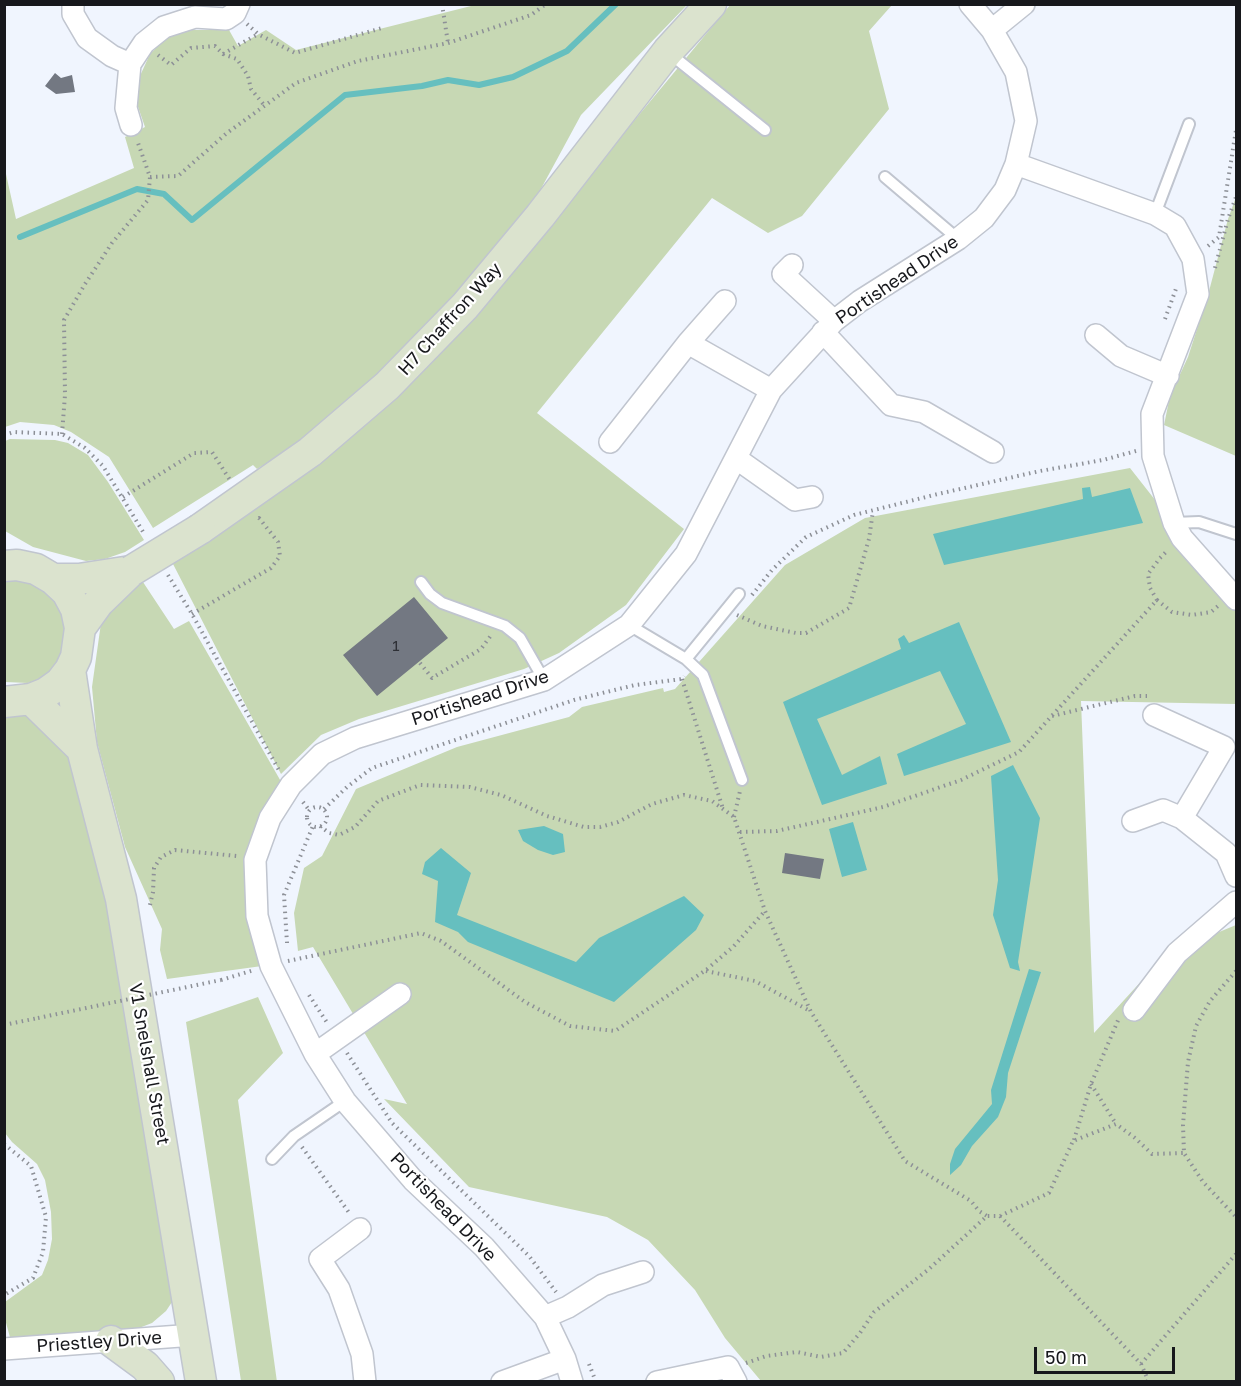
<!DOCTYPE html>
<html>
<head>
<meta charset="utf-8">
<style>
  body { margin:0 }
  #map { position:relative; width:1241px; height:1386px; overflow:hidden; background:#f0f5fe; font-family:"Golos Text",sans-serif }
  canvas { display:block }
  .frame { position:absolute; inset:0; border:6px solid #17181c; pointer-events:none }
  .scale { position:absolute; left:1034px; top:1347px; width:141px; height:27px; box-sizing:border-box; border:3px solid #17181c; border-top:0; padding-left:8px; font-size:18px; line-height:21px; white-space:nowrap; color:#17181c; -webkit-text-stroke:4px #fff; paint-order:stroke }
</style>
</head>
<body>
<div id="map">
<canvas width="1241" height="1386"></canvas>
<div class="frame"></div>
<div class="scale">50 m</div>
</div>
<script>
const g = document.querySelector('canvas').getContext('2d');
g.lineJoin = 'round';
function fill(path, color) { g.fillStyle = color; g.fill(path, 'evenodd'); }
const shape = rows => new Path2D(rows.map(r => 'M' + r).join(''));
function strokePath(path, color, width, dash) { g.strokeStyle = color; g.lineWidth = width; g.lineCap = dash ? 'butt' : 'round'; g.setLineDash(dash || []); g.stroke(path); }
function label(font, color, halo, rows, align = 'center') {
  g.font = font + ' "Golos Text",sans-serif'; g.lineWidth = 4.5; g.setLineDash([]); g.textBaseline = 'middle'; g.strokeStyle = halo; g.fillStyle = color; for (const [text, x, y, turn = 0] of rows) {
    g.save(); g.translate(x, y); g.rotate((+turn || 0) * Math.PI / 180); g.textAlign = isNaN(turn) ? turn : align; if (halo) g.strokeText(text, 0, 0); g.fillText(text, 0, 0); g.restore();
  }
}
fill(shape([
  [475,5,687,5,581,115,523,222,430,331,307,439,257,469,253,465,153,528,109,457,71,432,54,425,20,422,5,427,4,165,16,219,134,168,125,137,145,127,136,101,139,78,150,54,167,37,188,30,229,30,238,46,266,30,296,50],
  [730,5,892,5,869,31,889,109,802,216,768,233,712,198,537,413,684,529,626,605,559,653,524,669,359,719,321,735,281,774,173,564,301,474,537,238],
  [1236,197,1236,456,1164,425,1170,396,1188,357,1208,295,1228,219],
  [10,439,55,440,68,443,88,455,108,482,144,540,125,552,105,559,86,561,33,547,5,531,5,441],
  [1130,468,1236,603,1236,704,1081,701,1094,1033,1166,954,1236,925,1236,1381,761,1381,725,1338,695,1290,648,1240,607,1217,469,1187,384,1099,407,1104,313,947,298,951,294,913,304,868,322,856,356,789,457,747,569,717,582,707,663,688,664,692,675,689,785,565,865,518],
  [4,577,49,585,71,632,58,665,45,677,28,683,5,682],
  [141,579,174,629,189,621,283,785,260,831,262,966,167,979,160,950,162,929,125,847,97,742,92,687,101,623,118,597],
  [4,712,32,713,67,741,97,828,174,1299,166,1311,152,1323,139,1328,11,1341,5,1319,5,1302,42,1275,48,1260,52,1239,51,1212,45,1180,37,1164,12,1142,5,1133],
  [258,997,283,1053,238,1100,277,1382,241,1381,186,1022]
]), '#c7d8b4');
fill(shape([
  [1090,487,1092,497,1130,488,1143,523,944,565,933,534,1083,499,1082,488],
  [959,622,1011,742,904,776,897,754,966,724,940,671,817,719,842,775,880,756,887,784,822,805,783,702,901,649,898,639,904,635,909,643],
  [1013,765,1040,818,1018,962,1020,971,1010,968,993,915,998,880,991,776],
  [853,822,867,870,842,877,829,829],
  [544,826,563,834,565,852,553,855,538,850,523,841,518,830],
  [441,848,471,873,457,915,576,962,599,938,684,896,704,915,696,930,614,1002,468,942,458,932,435,922,438,881,422,874,425,862],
  [1029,969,1041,972,1008,1073,1006,1097,998,1117,972,1146,961,1165,950,1175,950,1164,955,1149,992,1104,991,1090]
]), '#66bfbf');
strokePath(shape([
  [20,237,137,189,164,194,192,220,345,95,422,86,448,80,479,85,513,77,567,51,616,4]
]), '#66bfbf', 6);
fill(shape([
  [55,73,61,78,72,75,75,92,56,94,45,86],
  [414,597,448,638,377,696,343,655],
  [785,853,824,859,820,879,782,873]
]), '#737882');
const lane = shape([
  [669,53,765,130],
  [885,177,958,239],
  [1155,214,1189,124],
  [1174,523,1199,522,1236,534],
  [421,582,430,594,442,603,505,626,520,638,544,680],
  [629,625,686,659,703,675,742,780],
  [686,659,739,594],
  [272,1159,294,1136,345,1101]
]);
const street = shape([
  [73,4,73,14,87,38,112,56,130,64],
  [992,30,1024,4],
  [131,125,126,108,130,64,144,43,164,27,195,17,226,19,235,13,239,4],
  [1016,164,1155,214,1175,226,1193,259,1198,294,1152,414,1153,456,1174,523,1182,538,1236,599],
  [792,265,783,274,834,321],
  [823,332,891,405,924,412,993,452],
  [1096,335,1121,356,1168,376],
  [688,343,725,301],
  [610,442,688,343,771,390],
  [737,459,795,500,812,497],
  [1154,715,1224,747,1182,818,1226,853,1236,876],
  [1133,821,1163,810,1182,818],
  [1134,1010,1177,953,1236,902],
  [315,1054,400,994],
  [360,1229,320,1259,339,1289,362,1354,365,1382],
  [545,1317,568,1307,603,1285,643,1272],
  [4,1349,194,1335],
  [502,1382,565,1359],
  [572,1382,565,1359,545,1317,484,1247,413,1180,345,1101,315,1054,271,966,257,916,255,860,270,818,291,785,322,754,355,738,544,680,629,625,686,554,771,390,834,321,860,301,958,239,984,218,1005,190,1016,164,1026,121,1016,72,992,30,970,4],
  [657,1382,728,1367,736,1382]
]);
const secondary = shape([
  [200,529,310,452,387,386,465,306,540,216,668,51,711,4],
  [4,566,17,565,36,569,53,579,67,592,76,609,80,628,76,657,70,670,60,683,46,693,31,699,4,702],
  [53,579,79,579,131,571],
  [80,628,98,603,131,571],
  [70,670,82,749,121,899,201,1382],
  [31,699,82,749],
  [111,1341,145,1366,159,1382]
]);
strokePath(lane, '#c0c5cf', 14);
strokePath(street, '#c0c5cf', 24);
strokePath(secondary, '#c0c5cf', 33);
strokePath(shape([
  [442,4,448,43],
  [247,24,258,34,295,53,382,28],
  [223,54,258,34],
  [158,55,171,65,191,48,215,46,223,54,237,59,248,76,251,89,264,105],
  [150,177,178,176,227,133,296,83,358,61,448,43,531,15,546,4],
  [1208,246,1219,237,1236,130],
  [1215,268,1228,219,1236,197],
  [1165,319,1177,286],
  [62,434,65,395,64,320,85,284,112,243,148,200,150,177,137,140],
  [4,435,14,432,62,434,85,448,103,466,145,535],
  [123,497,194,453,212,452,230,480],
  [168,575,192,614,280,772],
  [752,595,772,570,806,537,854,515,938,494,1040,471,1103,460,1136,451],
  [1157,600,1172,612,1192,615,1211,612,1218,606],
  [192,614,271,568,280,556,278,542,259,518,257,519],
  [737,615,762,626,796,633,806,633,849,608,869,539,873,511],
  [420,663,432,678,481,649,492,634],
  [682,679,723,809],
  [1052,716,1135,696,1147,696],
  [303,802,309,810],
  '307 817a10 10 0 1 1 20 0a10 10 0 1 1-20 0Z',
  [324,809,347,787,372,768,574,700,635,685,682,679,684,676],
  [734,817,740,791],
  [320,826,329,833,339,835,355,827,378,801,420,785,470,787,501,795,547,816,584,827,600,827,618,822,652,804,684,795,712,801,734,817,765,911,811,1012,905,1161,971,1201,979,1211,987,1216],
  [740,832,777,831,883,807,961,780,1019,752,1157,600,1150,588,1148,574,1160,558,1168,550],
  [150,905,153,892,154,868,161,857,175,850,237,856],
  [287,943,284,895,313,826],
  [288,961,421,933,441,941,525,1002,570,1026,615,1031,706,970,734,946,765,911],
  [706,971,755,981,810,1011],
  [1236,971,1210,1001,1196,1026,1188,1062,1183,1125,1184,1153,1203,1182,1236,1217],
  [221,980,254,970],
  [309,995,328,1024],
  [4,1025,38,1018],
  [347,1053,392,1123,529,1256,556,1292],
  [1091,1084,1116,1124],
  [1074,1140,1091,1084,1119,1018],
  [4,1144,31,1166,46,1217,43,1252,33,1278,4,1295],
  [302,1147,350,1214],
  [1000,1216,1141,1364,1148,1380,1147,1382],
  [746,1363,766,1356,797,1352,821,1357,843,1353,860,1333,874,1312,929,1269,987,1216,1000,1216,1049,1193,1073,1141,1116,1124,1135,1138,1152,1154,1184,1153],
  [589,1364,596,1382],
  [1141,1364,1236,1254]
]), '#8d9097', 4, [1.5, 4.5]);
strokePath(lane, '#fff', 10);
strokePath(street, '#fff', 21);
strokePath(secondary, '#dbe3ce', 30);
const secondaryBridge = shape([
  [131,571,200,529]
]);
strokePath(secondaryBridge, '#c0c5cf', 33, []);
strokePath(shape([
  [38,1018,221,980]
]), '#8d9097', 4, [1.5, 4.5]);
strokePath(secondaryBridge, '#dbe3ce', 30);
label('15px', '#2e3036', null, [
  ["1",396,646]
]);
label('18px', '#17181c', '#fff', [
  ["Portishead Drive",897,280,-34],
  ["H7 Chaffron Way",450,319,-48],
  ["Portishead Drive",480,698,-18],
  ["V1 Snelshall Street",149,1064,80],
  ["Portishead Drive",443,1207,46],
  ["Priestley Drive",99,1342,-4]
]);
</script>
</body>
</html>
